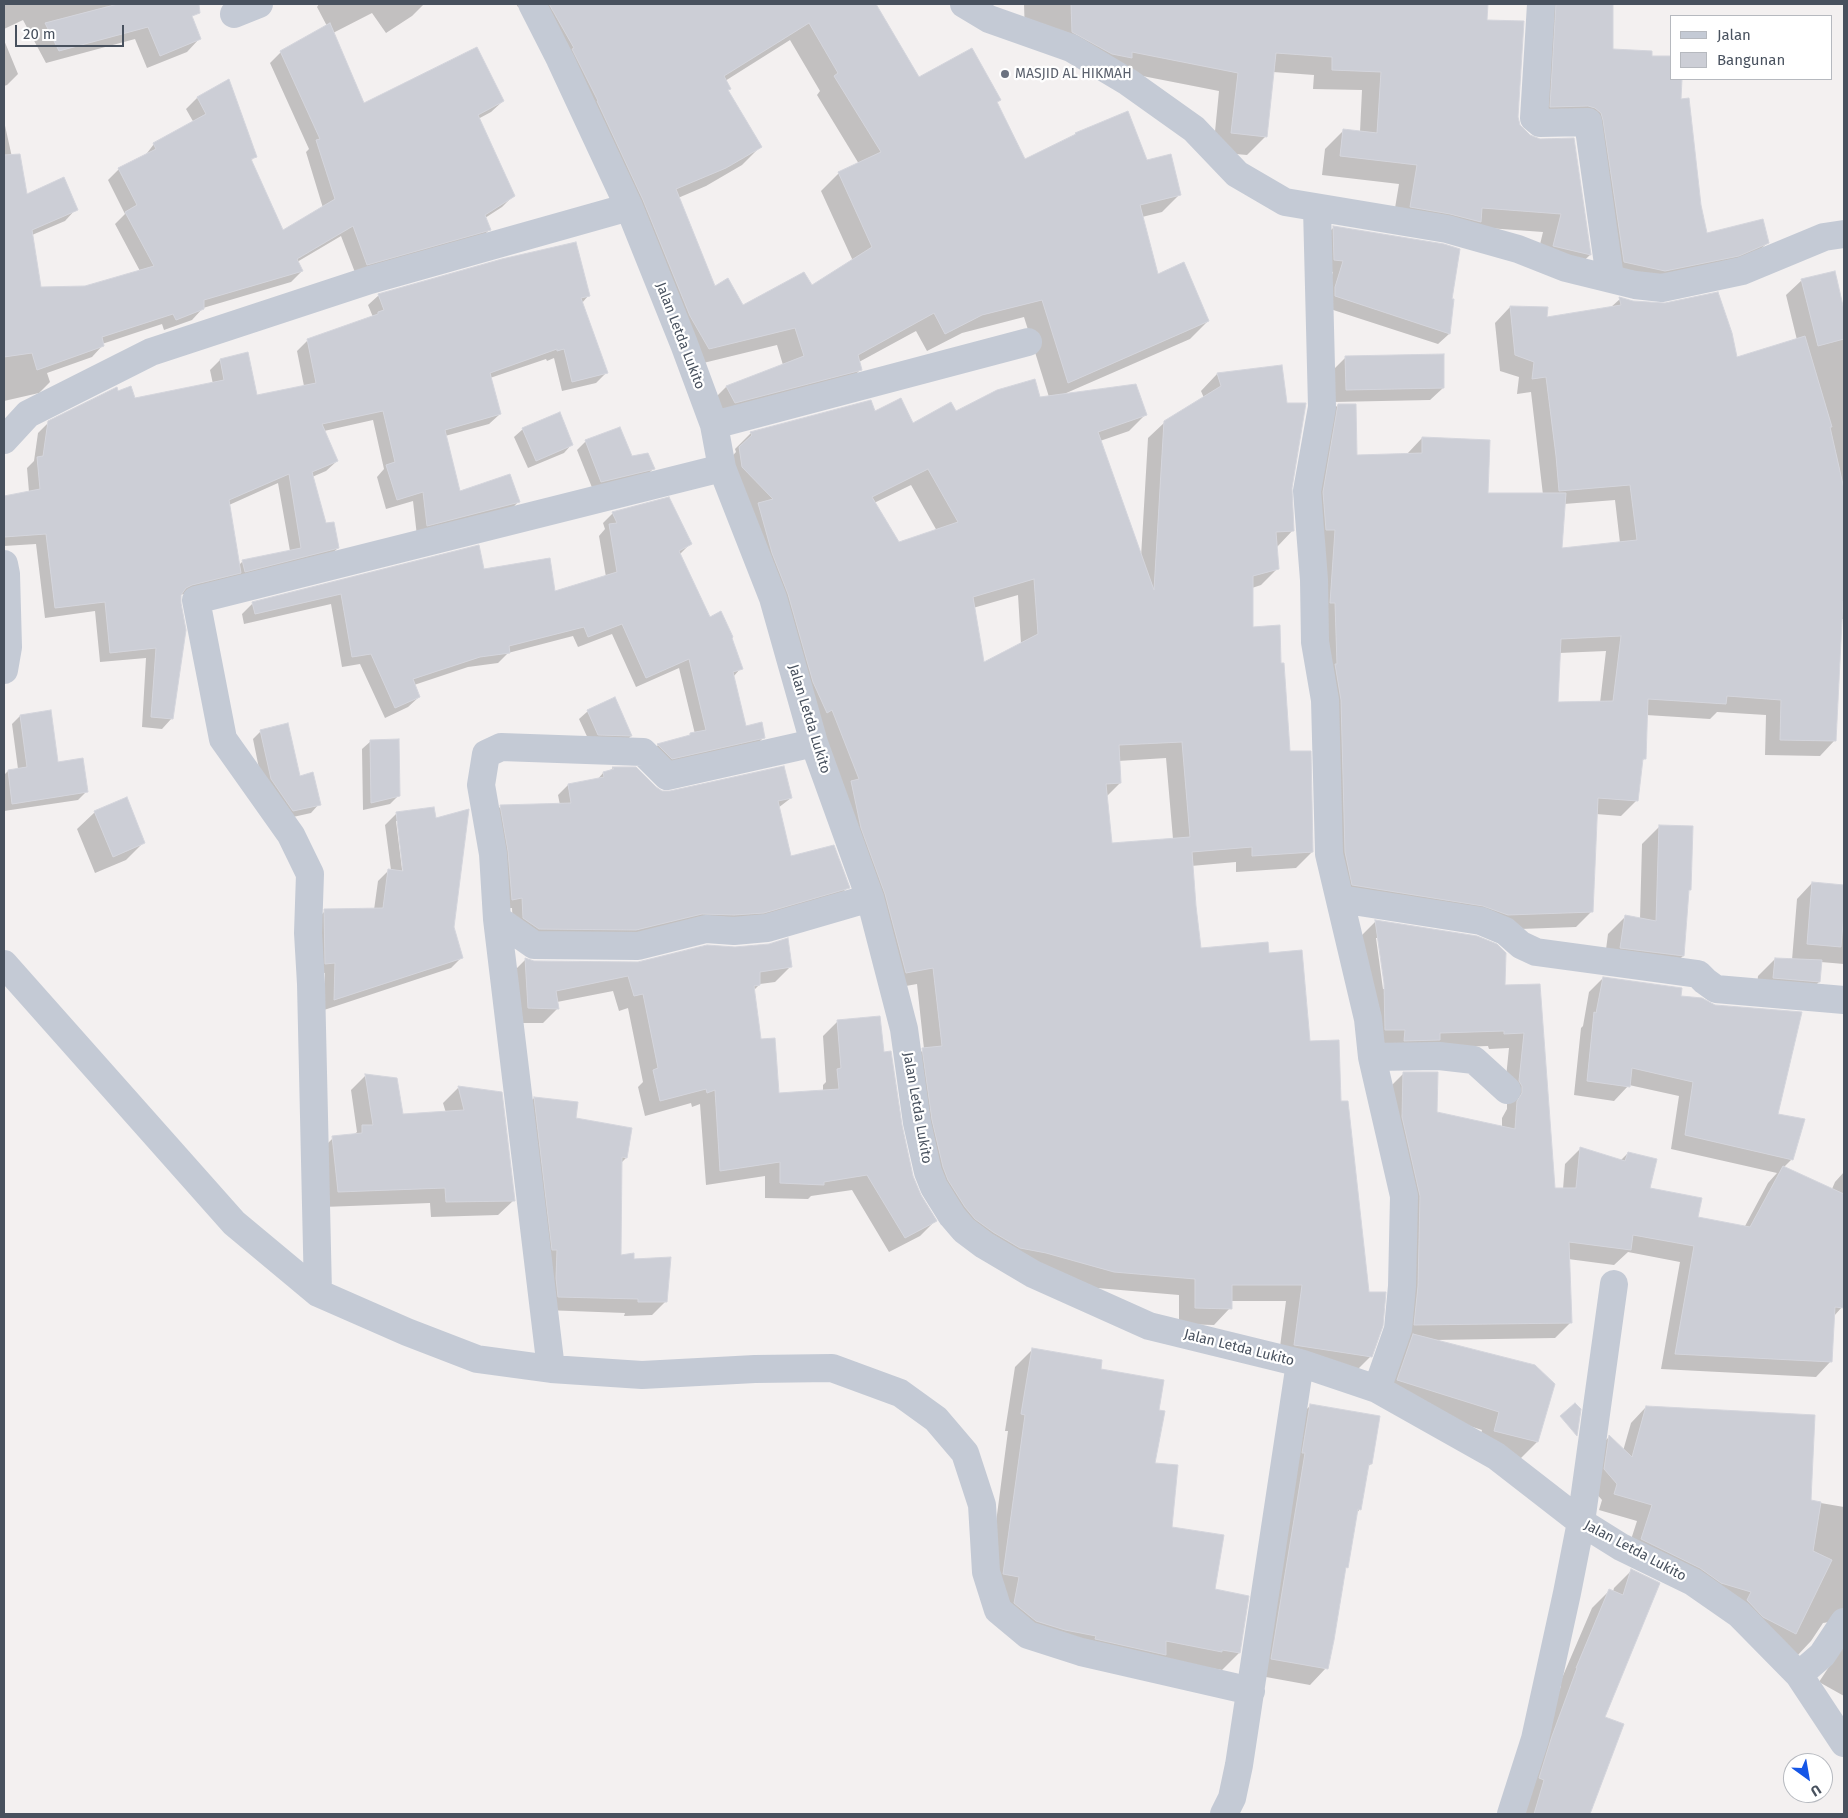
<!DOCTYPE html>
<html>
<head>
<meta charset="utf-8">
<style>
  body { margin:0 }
  #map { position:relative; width:1848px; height:1818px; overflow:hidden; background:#f3f0f0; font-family:"Fira Sans",sans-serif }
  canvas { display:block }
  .frame { position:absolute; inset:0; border:5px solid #48515e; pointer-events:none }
  .legend { position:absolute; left:1670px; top:15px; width:162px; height:65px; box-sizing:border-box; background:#fff; border:1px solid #b6b9bf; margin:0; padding:6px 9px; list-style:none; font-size:15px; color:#48515e }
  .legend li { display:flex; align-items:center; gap:10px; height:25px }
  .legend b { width:25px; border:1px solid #b6b9bf }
  .north { position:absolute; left:1783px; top:1753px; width:50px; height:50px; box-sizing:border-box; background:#fff; border:1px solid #b6b9bf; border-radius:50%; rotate:148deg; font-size:14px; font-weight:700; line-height:20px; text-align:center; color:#48515e }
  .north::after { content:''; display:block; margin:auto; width:18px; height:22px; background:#1556e7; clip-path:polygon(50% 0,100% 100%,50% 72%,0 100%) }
  .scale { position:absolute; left:15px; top:25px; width:109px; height:22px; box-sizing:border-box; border:2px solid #48515e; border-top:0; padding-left:6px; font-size:15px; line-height:18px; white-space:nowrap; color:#48515e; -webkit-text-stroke:4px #fff; paint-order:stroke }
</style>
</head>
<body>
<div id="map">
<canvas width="1848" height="1818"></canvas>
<div class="frame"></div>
<ul class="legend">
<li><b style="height:6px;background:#c4cad5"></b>Jalan</li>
<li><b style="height:14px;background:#ccced6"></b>Bangunan</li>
</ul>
<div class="north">U</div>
<div class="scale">20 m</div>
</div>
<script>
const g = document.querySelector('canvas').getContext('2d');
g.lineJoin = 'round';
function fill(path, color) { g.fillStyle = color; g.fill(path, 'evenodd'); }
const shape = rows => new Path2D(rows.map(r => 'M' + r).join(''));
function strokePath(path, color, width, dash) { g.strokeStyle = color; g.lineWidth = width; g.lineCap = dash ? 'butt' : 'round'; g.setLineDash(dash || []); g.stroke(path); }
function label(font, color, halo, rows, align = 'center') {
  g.font = font + ' "Fira Sans",sans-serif'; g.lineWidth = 4.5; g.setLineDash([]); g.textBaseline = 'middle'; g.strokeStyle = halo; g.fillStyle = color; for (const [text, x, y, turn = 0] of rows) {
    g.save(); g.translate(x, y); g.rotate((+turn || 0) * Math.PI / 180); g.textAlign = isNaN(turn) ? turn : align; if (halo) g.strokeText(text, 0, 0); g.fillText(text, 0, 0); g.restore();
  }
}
fill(shape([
  [4,4,185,4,200,38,187,52,147,68,135,39,46,63,23,20,4,29],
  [319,4,424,4,412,16,386,33,372,13,333,33,363,105,503,101,491,112,478,119,513,196,502,207,485,218,490,229,478,241,356,275,341,236,297,262,302,271,291,282,203,308,192,320,164,330,162,324,102,344,103,345,92,357,47,373,50,382,39,393,4,401,4,121,21,198,76,209,65,221,32,235,40,288,85,288,140,271,115,224,125,214,108,180,119,169,144,157,154,144,194,123,186,109,197,98,228,81,255,156,251,161,282,232,323,208,306,152,309,149,270,63,281,52,327,26,317,7],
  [516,4,874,4,918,78,996,103,1024,161,1072,138,1076,134,1146,162,1180,194,1162,212,1142,217,1157,276,1208,321,1190,339,1064,394,1145,415,1129,431,1100,441,1141,557,1148,438,1165,422,1204,398,1201,391,1217,374,1290,488,1293,530,1277,547,1277,569,1261,585,1252,588,1252,628,1280,665,1288,752,1312,852,1296,868,1236,872,1236,862,1191,866,1200,950,1268,955,1309,1043,1340,1103,1371,1356,1354,1373,1278,1362,1286,1301,1230,1301,1230,1308,1214,1325,1179,1324,1179,1295,1097,1288,958,1235,907,1066,924,1049,917,984,889,989,724,465,736,452,735,449,751,433,874,413,912,424,956,413,1049,397,1024,317,962,333,927,351,916,331,859,362,861,369,843,387,717,421,708,405,726,387,783,365,777,345,691,366,523,9,518,7],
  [790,40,820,91,817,95,859,164,839,173,821,191,853,261,811,287,742,306,714,288,678,198,706,186,742,165,760,147,727,91,725,81],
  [911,485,937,531,899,543,874,503],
  [1018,595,1021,644,983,664,973,608],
  [1166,758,1173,839,1111,845,1106,797,1120,783,1118,761],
  [1024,4,1487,4,1486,21,1518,124,1590,255,1571,273,1535,265,1543,232,1474,227,1392,226,1399,184,1322,175,1325,149,1344,130,1360,132,1362,90,1313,89,1314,75,1273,72,1266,136,1247,155,1213,152,1219,91,1117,71,1025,35],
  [1534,4,1611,4,1611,51,1650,57,1672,79,1681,79,1680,101,1706,235,1768,242,1749,261,1718,274,1605,281,1582,132,1532,126],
  [4,40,18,74,7,85,4,86],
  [1334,227,1450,301,1449,334,1438,344,1324,307,1324,299,1333,272,1324,271,1323,238],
  [1834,272,1844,316,1844,619,1841,619,1835,740,1820,756,1765,755,1766,715,1717,712,1710,719,1646,715,1645,758,1641,762,1637,800,1621,816,1596,814,1592,911,1576,927,1492,930,1337,900,1311,545,1322,420,1338,405,1356,456,1407,454,1422,438,1487,495,1543,495,1531,392,1517,394,1519,377,1500,371,1495,323,1510,307,1546,318,1610,308,1620,299,1736,358,1797,340,1786,295,1802,280],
  [1615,500,1620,543,1561,549,1564,504],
  [1606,651,1600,703,1557,703,1559,653],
  [379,295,588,296,582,303,606,373,596,383,562,391,554,358,547,361,546,359,490,378,500,414,489,424,445,436,459,493,518,502,508,513,417,536,413,501,386,509,377,477,384,469,373,420,324,431,337,461,326,471,312,477,325,524,338,548,327,558,180,595,172,718,162,729,142,727,146,658,100,662,95,611,45,618,36,544,4,546,4,497,29,492,27,468,34,461,38,433,49,422,117,392,135,399,213,384,210,370,220,360,256,396,304,386,297,351,308,340,373,317,368,305],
  [278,483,290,551,243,561,239,565,229,505],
  [1346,357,1443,388,1430,400,1333,402,1333,370],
  [523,429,572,444,564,453,528,468,514,437],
  [586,441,631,457,654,468,645,477,593,490,577,450],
  [613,513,690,544,679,555,709,619,730,638,741,668,733,677,745,727,763,738,753,748,661,769,648,755,658,745,688,737,695,734,679,668,636,687,612,634,578,647,573,636,508,653,498,663,468,667,414,685,419,697,408,707,385,718,360,664,342,667,331,604,244,624,242,614,253,603,483,571,554,592,606,577,599,536,605,529,603,523],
  [588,711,631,736,623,744,590,743,579,719],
  [20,716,57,763,86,792,78,800,4,811,4,775,8,771,18,769,12,724],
  [261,731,319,804,311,813,284,819,263,788,253,739],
  [371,741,399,795,390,804,363,810,362,749],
  [613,768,662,792,791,798,778,808,790,858,848,887,838,897,753,922,625,940,528,939,513,929,512,908,502,909,491,816,501,806,560,805,558,795,568,785,597,780,603,773,609,771],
  [95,812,144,842,126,860,95,873,77,829],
  [396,814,452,927,462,957,451,968,324,1010,325,973,315,974,314,922,325,911,374,910,378,881,389,870,391,870,385,825],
  [396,821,398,821,405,877,403,877],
  [1659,827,1688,891,1683,956,1665,973,1604,965,1608,934,1625,917,1640,919,1642,844],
  [1812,883,1844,886,1844,964,1821,962,1819,982,1801,999,1756,995,1758,976,1775,959,1792,960,1797,899],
  [1375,922,1476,937,1504,986,1539,985,1554,1189,1563,1189,1565,1164,1581,1148,1621,1160,1628,1153,1648,1189,1697,1218,1744,1228,1768,1183,1777,1173,1671,1149,1679,1096,1629,1085,1614,1101,1574,1095,1581,1028,1583,1026,1589,992,1603,978,1680,997,1776,1115,1792,1159,1784,1167,1832,1189,1835,1182,1844,1172,1844,1295,1842,1307,1834,1316,1831,1361,1816,1377,1661,1369,1680,1262,1628,1252,1614,1265,1568,1259,1570,1323,1555,1338,1434,1340,1537,1442,1520,1459,1477,1448,1482,1430,1380,1397,1396,1353,1388,1089,1404,1073,1436,1113,1502,1127,1502,1118,1507,1109,1507,1102,1504,1097,1509,1048,1489,1049,1488,1046,1430,1048,1370,1045,1360,937],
  [1376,938,1378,938,1386,989,1383,989],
  [526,959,534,962,790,967,775,982,760,984,754,990,760,1040,778,1095,823,1092,823,1085,826,1082,823,1036,838,1021,882,1053,912,1176,920,1196,935,1221,920,1236,889,1252,852,1190,811,1196,808,1199,765,1198,765,1176,706,1185,700,1104,692,1107,691,1103,645,1116,638,1087,643,1082,628,1008,619,1011,613,991,557,1002,558,1008,543,1023,514,1023,511,974],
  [366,1075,402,1115,446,1113,443,1103,458,1088,501,1093,514,1200,498,1215,431,1217,430,1203,323,1207,318,1153,333,1138,353,1135,357,1132,351,1090],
  [534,1098,574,1119,626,1158,621,1163,619,1256,633,1260,666,1301,652,1315,624,1316,625,1313,544,1310,520,1112],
  [1032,1350,1099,1370,1158,1411,1154,1464,1171,1528,1214,1590,1239,1653,1222,1670,1205,1667,1079,1656,987,1591,1008,1431,1005,1431,1015,1367],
  [1310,1406,1371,1464,1367,1467,1360,1509,1356,1514,1347,1567,1344,1570,1326,1668,1310,1685,1255,1675,1293,1422],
  [1646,1407,1809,1501,1844,1507,1844,1638,1829,1622,1823,1623,1811,1641,1796,1657,1626,1555,1637,1521,1599,1510,1602,1500,1589,1485,1594,1452,1609,1437,1623,1451,1631,1423],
  [1631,1571,1603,1718,1594,1799,1579,1814,1523,1814,1535,1754,1561,1686,1559,1685,1592,1608,1609,1591,1613,1592,1614,1588],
  [1844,1640,1844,1696,1819,1682,1842,1647]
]), '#0003');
const building = shape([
  [118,4,199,4,200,13,192,16,201,39,160,56,148,27,59,51,45,23,118,4],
  [549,4,876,4,919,77,972,48,1001,100,997,102,1025,159,1076,134,1075,133,1128,111,1147,160,1171,154,1181,195,1140,205,1158,274,1184,262,1209,321,1068,383,1042,300,982,315,945,334,934,313,858,355,862,370,735,403,726,386,804,356,795,328,709,349,690,316,643,200,597,101,598,101,572,49,574,48,549,4],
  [809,23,838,73,834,76,881,152,838,172,872,247,812,285,804,272,743,305,728,278,715,286,676,189,726,168,762,147,728,90,731,89,724,76,809,23],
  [1071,4,1488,4,1487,20,1524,21,1518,117,1520,125,1530,135,1540,139,1574,138,1591,255,1553,246,1561,214,1482,208,1481,222,1450,214,1410,207,1417,165,1340,156,1343,129,1377,133,1381,72,1332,70,1332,57,1276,53,1267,137,1231,133,1238,73,1132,52,1132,58,1112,54,1072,32,1071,4],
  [1556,4,1613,4,1613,49,1652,51,1652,56,1672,56,1672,79,1682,79,1681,99,1689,98,1701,205,1707,233,1763,219,1769,243,1739,256,1665,271,1624,262,1603,120,1601,113,1595,108,1588,106,1550,107,1556,4],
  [330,23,364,103,477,47,504,101,478,115,515,196,485,215,491,230,367,265,353,226,297,259,303,271,204,300,204,309,176,320,173,314,102,337,104,346,37,370,32,353,4,357,4,155,20,154,27,194,64,177,78,210,32,230,41,287,85,286,154,266,125,212,137,205,118,168,156,149,153,143,206,114,197,97,229,79,257,157,251,159,283,230,335,199,316,140,320,139,280,51,330,23],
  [1333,226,1444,244,1460,249,1452,299,1454,299,1450,334,1335,296,1335,287,1343,261,1334,260,1333,226],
  [576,242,590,296,581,298,608,373,572,382,564,349,557,351,557,349,490,373,501,414,445,430,460,491,510,474,520,502,427,526,423,492,397,500,386,465,395,462,383,411,322,424,338,461,312,472,326,523,334,522,339,548,245,572,242,560,301,548,289,474,229,500,241,573,192,585,186,588,181,595,181,603,186,630,173,719,151,717,156,648,110,653,105,602,55,608,46,534,4,537,4,496,40,489,37,457,43,456,48,421,117,387,118,391,131,386,135,398,224,380,220,359,248,352,257,395,316,383,307,339,378,314,378,312,384,310,378,294,502,259,576,242],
  [1835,271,1844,310,1844,339,1818,346,1801,279,1835,271],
  [1718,292,1732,333,1737,357,1805,336,1832,427,1830,427,1844,489,1844,601,1843,601,1836,741,1780,740,1781,700,1727,696,1726,704,1648,699,1646,759,1643,759,1638,801,1598,798,1593,912,1508,915,1483,906,1352,885,1345,852,1341,700,1335,664,1337,664,1335,603,1330,603,1335,530,1326,530,1323,492,1338,404,1356,404,1357,455,1422,453,1422,437,1490,440,1488,493,1566,493,1562,548,1637,540,1630,485,1559,491,1556,456,1546,377,1532,379,1534,362,1515,355,1510,306,1548,307,1547,317,1621,305,1619,297,1633,301,1665,303,1718,292],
  [1621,636,1613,701,1558,702,1561,639,1621,636],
  [1444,354,1444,388,1346,390,1345,356,1444,354],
  [1282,365,1287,403,1306,403,1292,488,1294,531,1276,532,1279,569,1253,576,1253,627,1280,625,1281,663,1284,663,1290,751,1311,751,1313,852,1252,856,1252,847,1192,852,1196,906,1201,948,1268,942,1269,953,1302,950,1310,1041,1339,1040,1341,1101,1348,1101,1369,1292,1386,1292,1383,1326,1372,1357,1294,1345,1302,1285,1232,1285,1232,1309,1195,1308,1195,1279,1114,1272,1046,1253,1020,1248,993,1232,975,1219,965,1207,948,1180,943,1167,932,1120,922,1048,942,1046,933,968,906,973,885,894,861,828,851,781,859,779,832,710,827,713,813,682,788,594,772,553,758,503,773,499,742,467,739,447,752,435,750,432,871,400,875,411,901,398,913,423,951,402,956,411,997,390,1035,379,1040,397,1136,384,1147,415,1098,432,1154,590,1164,421,1221,386,1217,373,1282,365],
  [928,469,958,522,899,542,872,497,928,469],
  [1034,579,1038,634,984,662,973,597,1034,579],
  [1182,742,1190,837,1112,843,1106,784,1121,783,1119,745,1182,742],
  [560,412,573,445,536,461,522,428,560,412],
  [620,427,632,456,648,453,655,469,601,482,585,440,620,427],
  [669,497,692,544,679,551,710,617,721,611,733,637,732,638,743,669,733,672,746,726,762,722,765,738,672,759,657,744,690,735,690,733,706,730,689,659,646,678,622,624,588,637,584,627,509,646,510,653,480,657,413,679,420,697,395,708,371,654,352,657,341,594,255,614,252,602,479,545,484,569,550,558,555,591,617,572,609,524,617,523,612,512,669,497],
  [615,697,632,736,598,735,587,710,615,697],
  [51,710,58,762,83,758,88,792,12,804,8,770,27,767,20,715,51,710],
  [288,723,300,776,313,772,321,805,293,811,271,779,260,730,288,723],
  [399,739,400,796,371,803,370,740,399,739],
  [784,766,792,798,778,801,791,856,834,845,850,888,764,913,734,915,702,914,636,930,539,929,523,918,522,898,512,900,508,851,500,805,571,803,568,784,604,777,603,772,614,769,612,767,636,767,656,787,662,791,670,791,784,766],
  [127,797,145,843,113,857,94,811,127,797],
  [434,807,436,818,469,809,454,927,463,958,334,1000,335,963,325,964,324,909,383,908,388,869,403,871,396,812,434,807],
  [1659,825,1693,826,1691,890,1689,890,1684,956,1620,948,1625,915,1656,921,1659,825],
  [1812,882,1844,885,1844,912,1841,947,1807,944,1812,882],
  [1375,920,1477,936,1497,944,1506,953,1505,985,1540,984,1555,1188,1576,1188,1580,1147,1625,1161,1628,1152,1657,1159,1650,1188,1702,1198,1698,1217,1750,1227,1783,1166,1844,1194,1844,1308,1835,1307,1832,1362,1675,1354,1694,1246,1633,1235,1631,1250,1569,1242,1572,1323,1414,1325,1418,1286,1420,1196,1402,1117,1403,1072,1438,1072,1437,1112,1515,1129,1517,1101,1522,1093,1522,1086,1519,1081,1524,1033,1504,1034,1504,1031,1440,1033,1440,1040,1404,1041,1405,1030,1385,1030,1384,983,1375,920],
  [788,938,792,967,760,972,760,985,754,986,761,1039,775,1038,779,1093,839,1089,837,1069,841,1068,837,1020,880,1016,884,1052,891,1051,902,1125,913,1176,921,1195,937,1221,905,1238,867,1175,824,1182,824,1185,780,1183,780,1162,720,1171,715,1090,707,1093,706,1089,660,1101,653,1070,658,1068,643,994,634,996,628,976,556,991,559,1009,528,1008,525,958,534,961,638,962,707,945,735,947,769,944,788,938],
  [1775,958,1822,960,1820,982,1773,978,1775,958],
  [1603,977,1682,988,1681,996,1702,998,1715,1005,1802,1012,1778,1114,1805,1119,1793,1160,1685,1135,1693,1082,1632,1068,1630,1087,1587,1081,1594,1012,1596,1013,1603,977],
  [365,1074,397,1078,403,1114,464,1110,458,1086,502,1092,515,1201,446,1202,445,1188,338,1192,332,1136,362,1133,362,1125,373,1125,365,1074],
  [534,1097,578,1102,576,1118,632,1128,627,1158,622,1157,621,1255,634,1253,634,1259,671,1257,667,1302,638,1302,638,1299,558,1297,556,1278,557,1250,552,1250,534,1097],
  [1413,1334,1535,1365,1555,1384,1538,1442,1494,1431,1499,1412,1397,1380,1413,1334],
  [1032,1348,1102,1360,1101,1369,1164,1380,1159,1410,1165,1411,1155,1463,1178,1465,1172,1527,1224,1535,1215,1589,1249,1596,1240,1653,1222,1650,1222,1652,1166,1641,1166,1655,1095,1639,1096,1636,1065,1630,1036,1621,1014,1603,1019,1577,1003,1574,1025,1415,1021,1414,1032,1348],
  [1575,1403,1581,1409,1577,1436,1560,1416,1575,1403],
  [1310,1404,1380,1416,1372,1464,1369,1464,1361,1510,1358,1509,1348,1568,1346,1567,1334,1640,1328,1669,1271,1659,1305,1453,1302,1453,1310,1404],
  [1646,1406,1815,1415,1811,1500,1821,1502,1813,1551,1832,1560,1796,1634,1763,1617,1747,1600,1751,1592,1721,1583,1700,1568,1641,1539,1652,1505,1614,1494,1617,1484,1604,1469,1609,1435,1632,1457,1646,1406],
  [1631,1569,1660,1583,1605,1717,1624,1724,1590,1814,1534,1814,1544,1780,1539,1778,1552,1736,1577,1668,1576,1668,1609,1589,1623,1595,1631,1569]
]);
fill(building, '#ccced6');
strokePath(building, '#d4d5dc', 1);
strokePath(shape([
  [532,4,560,59,629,207,684,344,714,425,722,468,773,598,814,743,870,898,904,1029,917,1123,928,1172,934,1187,952,1216,964,1230,984,1245,1033,1274,1149,1326,1300,1363,1377,1389,1496,1456,1581,1522,1621,1547,1693,1582,1739,1614,1799,1675,1844,1743],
  [964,4,989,19,1071,48,1128,82,1194,129,1237,174,1285,202,1447,229,1518,249,1566,268,1635,285,1662,288,1742,271,1824,237,1844,234],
  [1541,4,1534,118,1540,123,1588,122,1610,278],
  [234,14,259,4],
  [1317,208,1322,407,1307,491,1314,580,1315,642,1325,700,1329,854,1368,1019,1372,1057,1404,1196,1402,1286,1398,1329,1377,1389],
  [714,425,1028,342],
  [4,440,28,414,151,352,370,280,629,207],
  [4,564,6,574,8,647,4,670],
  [814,743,667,776,643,752,501,747,486,754,481,785,493,854,497,919,534,945,638,946,706,929,734,931,767,928,870,898],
  [1340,899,1481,921,1505,931,1521,945,1536,952,1698,974,1705,981,1716,989,1844,1000],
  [497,919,551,1369],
  [4,964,234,1223,318,1293,407,1332,477,1359,551,1369,642,1375,755,1369,832,1368,900,1393,936,1419,965,1453,982,1505,986,1572,998,1610,1028,1635,1081,1652,1251,1691],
  [1372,1057,1439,1056,1474,1060,1507,1090],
  [318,1293,311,984,308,933,310,874,291,835,223,739,196,600,722,468],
  [1799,1675,1822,1655,1844,1622],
  [1224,1814,1232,1798,1239,1765,1300,1363],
  [1511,1814,1535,1739,1567,1593,1581,1522,1614,1284]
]), '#c4cad5', 28);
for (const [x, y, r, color] of [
  [1005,74,5,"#6b7280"]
]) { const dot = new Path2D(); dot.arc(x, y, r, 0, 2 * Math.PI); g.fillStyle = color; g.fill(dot); strokePath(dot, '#fff', 2); }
label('14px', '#5b616d', '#fff', [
  ["MASJID AL HIKMAH",1015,74]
], 'left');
label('14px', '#48515e', '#fff', [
  ["Jalan Letda Lukito",680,336,69],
  ["Jalan Letda Lukito",809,719,73],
  ["Jalan Letda Lukito",917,1108,80],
  ["Jalan Letda Lukito",1239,1348,14],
  ["Jalan Letda Lukito",1635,1551,28]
]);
</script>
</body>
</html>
